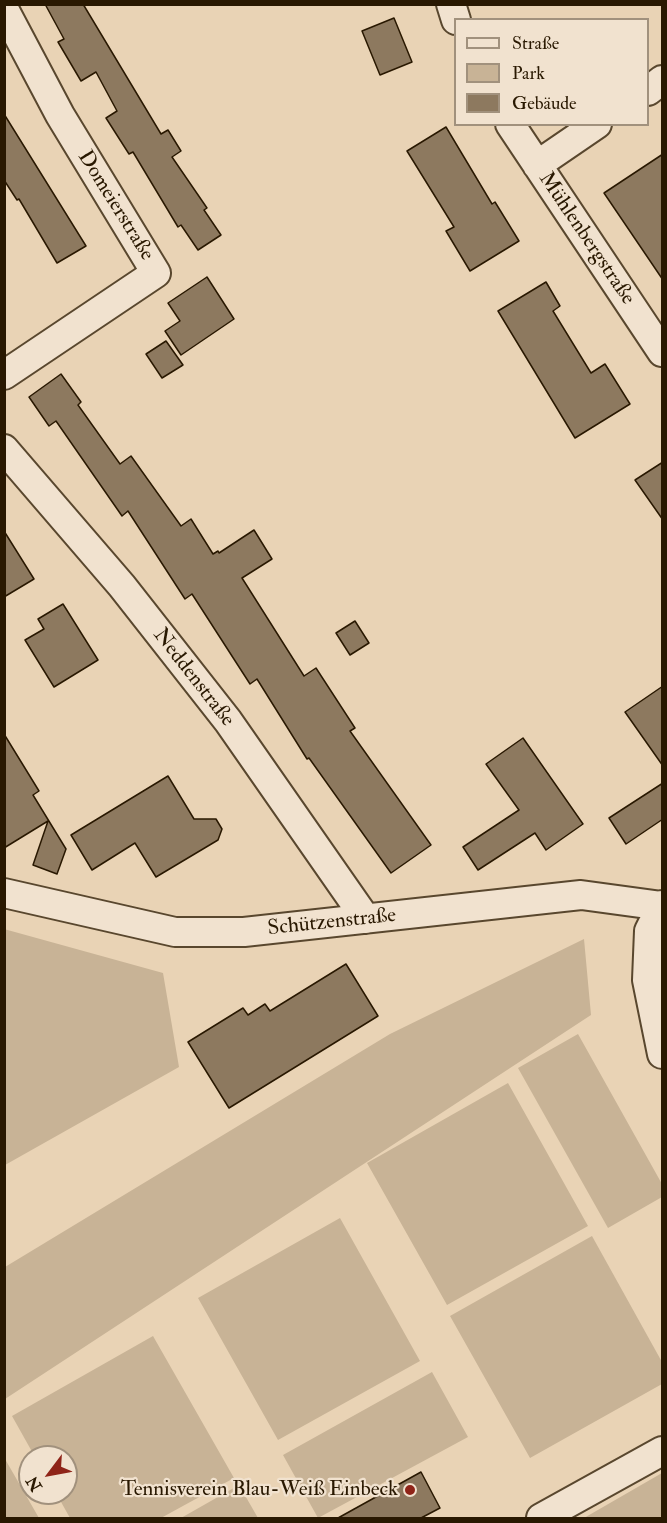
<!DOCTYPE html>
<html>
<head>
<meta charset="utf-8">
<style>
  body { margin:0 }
  #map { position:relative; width:667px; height:1523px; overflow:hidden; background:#e9d3b5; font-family:"IM FELL Double Pica",serif }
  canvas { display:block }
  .frame { position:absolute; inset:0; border:6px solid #291801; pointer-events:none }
  .legend { position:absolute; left:454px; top:18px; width:195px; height:108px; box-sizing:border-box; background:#f1e2cf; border:2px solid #a1917d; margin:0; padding:8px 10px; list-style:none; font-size:18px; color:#291801 }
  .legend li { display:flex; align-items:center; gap:12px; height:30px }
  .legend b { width:30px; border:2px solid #a1917d }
  .north { position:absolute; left:18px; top:1445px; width:60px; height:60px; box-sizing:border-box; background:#f1e2cf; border:2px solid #a1917d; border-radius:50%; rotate:238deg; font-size:16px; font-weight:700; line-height:24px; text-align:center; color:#291801 }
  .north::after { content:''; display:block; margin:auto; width:21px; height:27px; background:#8f2418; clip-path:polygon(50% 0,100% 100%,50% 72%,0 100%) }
</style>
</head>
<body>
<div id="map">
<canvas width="667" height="1523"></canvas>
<div class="frame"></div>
<ul class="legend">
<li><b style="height:8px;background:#f1e2cf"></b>Straße</li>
<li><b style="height:16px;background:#c8b396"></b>Park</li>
<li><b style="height:16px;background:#8d795f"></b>Gebäude</li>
</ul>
<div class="north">N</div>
</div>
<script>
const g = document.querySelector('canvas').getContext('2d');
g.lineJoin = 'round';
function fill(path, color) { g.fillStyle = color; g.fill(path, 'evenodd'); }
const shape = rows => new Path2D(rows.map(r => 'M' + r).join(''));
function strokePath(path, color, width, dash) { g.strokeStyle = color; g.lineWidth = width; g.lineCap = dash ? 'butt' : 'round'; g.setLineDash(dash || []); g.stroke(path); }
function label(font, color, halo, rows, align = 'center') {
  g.font = font + ' "IM FELL Double Pica",serif'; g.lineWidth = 4.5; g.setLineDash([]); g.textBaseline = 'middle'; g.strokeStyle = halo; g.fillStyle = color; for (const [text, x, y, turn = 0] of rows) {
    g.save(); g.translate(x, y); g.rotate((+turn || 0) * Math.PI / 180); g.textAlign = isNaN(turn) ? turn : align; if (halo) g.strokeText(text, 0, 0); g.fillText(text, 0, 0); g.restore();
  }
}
fill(shape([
  [4,929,163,973,179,1067,5,1165],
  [584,939,591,1015,5,1399,5,1267,390,1034],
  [578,1034,662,1184,662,1197,608,1228,518,1068],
  [508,1083,588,1226,447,1305,367,1163],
  [340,1218,420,1361,278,1440,198,1298],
  [592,1236,662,1362,662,1384,530,1458,450,1316],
  [153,1336,234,1478,161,1518,70,1518,56,1493,66,1493,66,1457,35,1457,12,1416],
  [432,1372,468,1437,318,1518,283,1455],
  [4,1459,5,1459,39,1518,5,1518],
  [662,1473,662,1516,658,1518,584,1518],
  [239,1485,258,1518,181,1518]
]), '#c8b396');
const building = shape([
  [45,4,83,4,161,134,168,130,181,151,172,157,207,208,204,210,221,235,198,250,181,225,178,227,133,152,129,154,106,118,117,111,96,72,81,81,58,42,64,39,45,4],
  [394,18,412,62,380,75,362,31,394,18],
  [4,114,86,246,57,263,19,199,17,200,4,180,4,114],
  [446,127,492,204,495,202,519,241,470,271,446,231,454,227,407,151,446,127],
  [663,154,663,280,604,193,663,154],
  [207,277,234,319,181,355,165,331,180,321,168,303,207,277],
  [546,282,560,306,553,311,591,373,605,364,630,404,575,438,498,311,546,282],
  [166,341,183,365,162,378,146,354,166,341],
  [61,374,81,402,78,405,120,464,131,456,181,526,191,519,213,554,218,551,219,553,254,530,272,559,242,578,304,676,316,668,355,728,350,731,431,845,391,873,309,758,307,759,257,679,250,684,192,594,185,599,128,511,122,516,56,421,49,426,29,397,61,374],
  [663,462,663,520,635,480,663,462],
  [4,531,34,579,4,597,4,531],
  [63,604,98,660,54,687,25,640,44,629,38,619,63,604],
  [355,621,369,643,350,655,336,633,355,621],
  [663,686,663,766,625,712,663,686],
  [4,734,39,791,33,795,66,849,57,874,33,865,48,821,4,848,4,734],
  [523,738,583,824,546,850,535,833,478,870,463,847,519,810,486,764,523,738],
  [168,776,194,819,216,819,222,829,218,840,156,877,135,843,92,870,71,835,168,776],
  [663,783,663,819,626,844,609,818,663,783],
  [346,964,378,1016,229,1108,188,1042,243,1008,248,1015,265,1004,270,1011,346,964],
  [421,1472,440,1508,421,1518,338,1518,421,1472]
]);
fill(building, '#8d795f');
strokePath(building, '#291801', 1.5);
const minor = shape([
  [451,4,456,20],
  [4,9,60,115,156,273,4,375],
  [648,91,662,80],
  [510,124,662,352],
  [537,165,597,124],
  [4,449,122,586,228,721,366,919],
  [4,893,175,932,244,932,581,895,662,906],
  [662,905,649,931,647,980,662,1054],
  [541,1518,662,1451]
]);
strokePath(minor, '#59472e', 32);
strokePath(minor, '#f1e2cf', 28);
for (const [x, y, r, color] of [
  [410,1490,6,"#8f2418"]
]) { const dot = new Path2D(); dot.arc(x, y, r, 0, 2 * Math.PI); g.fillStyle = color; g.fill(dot); strokePath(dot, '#f1e2cf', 2); }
label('21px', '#291801', '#f1e2cf', [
  ["Domeierstraße",115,206,58],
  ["Mühlenbergstraße",586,239,56],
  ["Neddenstraße",193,678,52],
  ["Schützenstraße",332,923,-6]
]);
label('21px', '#291801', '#f1e2cf', [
  ["Tennisverein Blau-Weiß Einbeck",398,1490]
], 'right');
</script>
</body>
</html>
